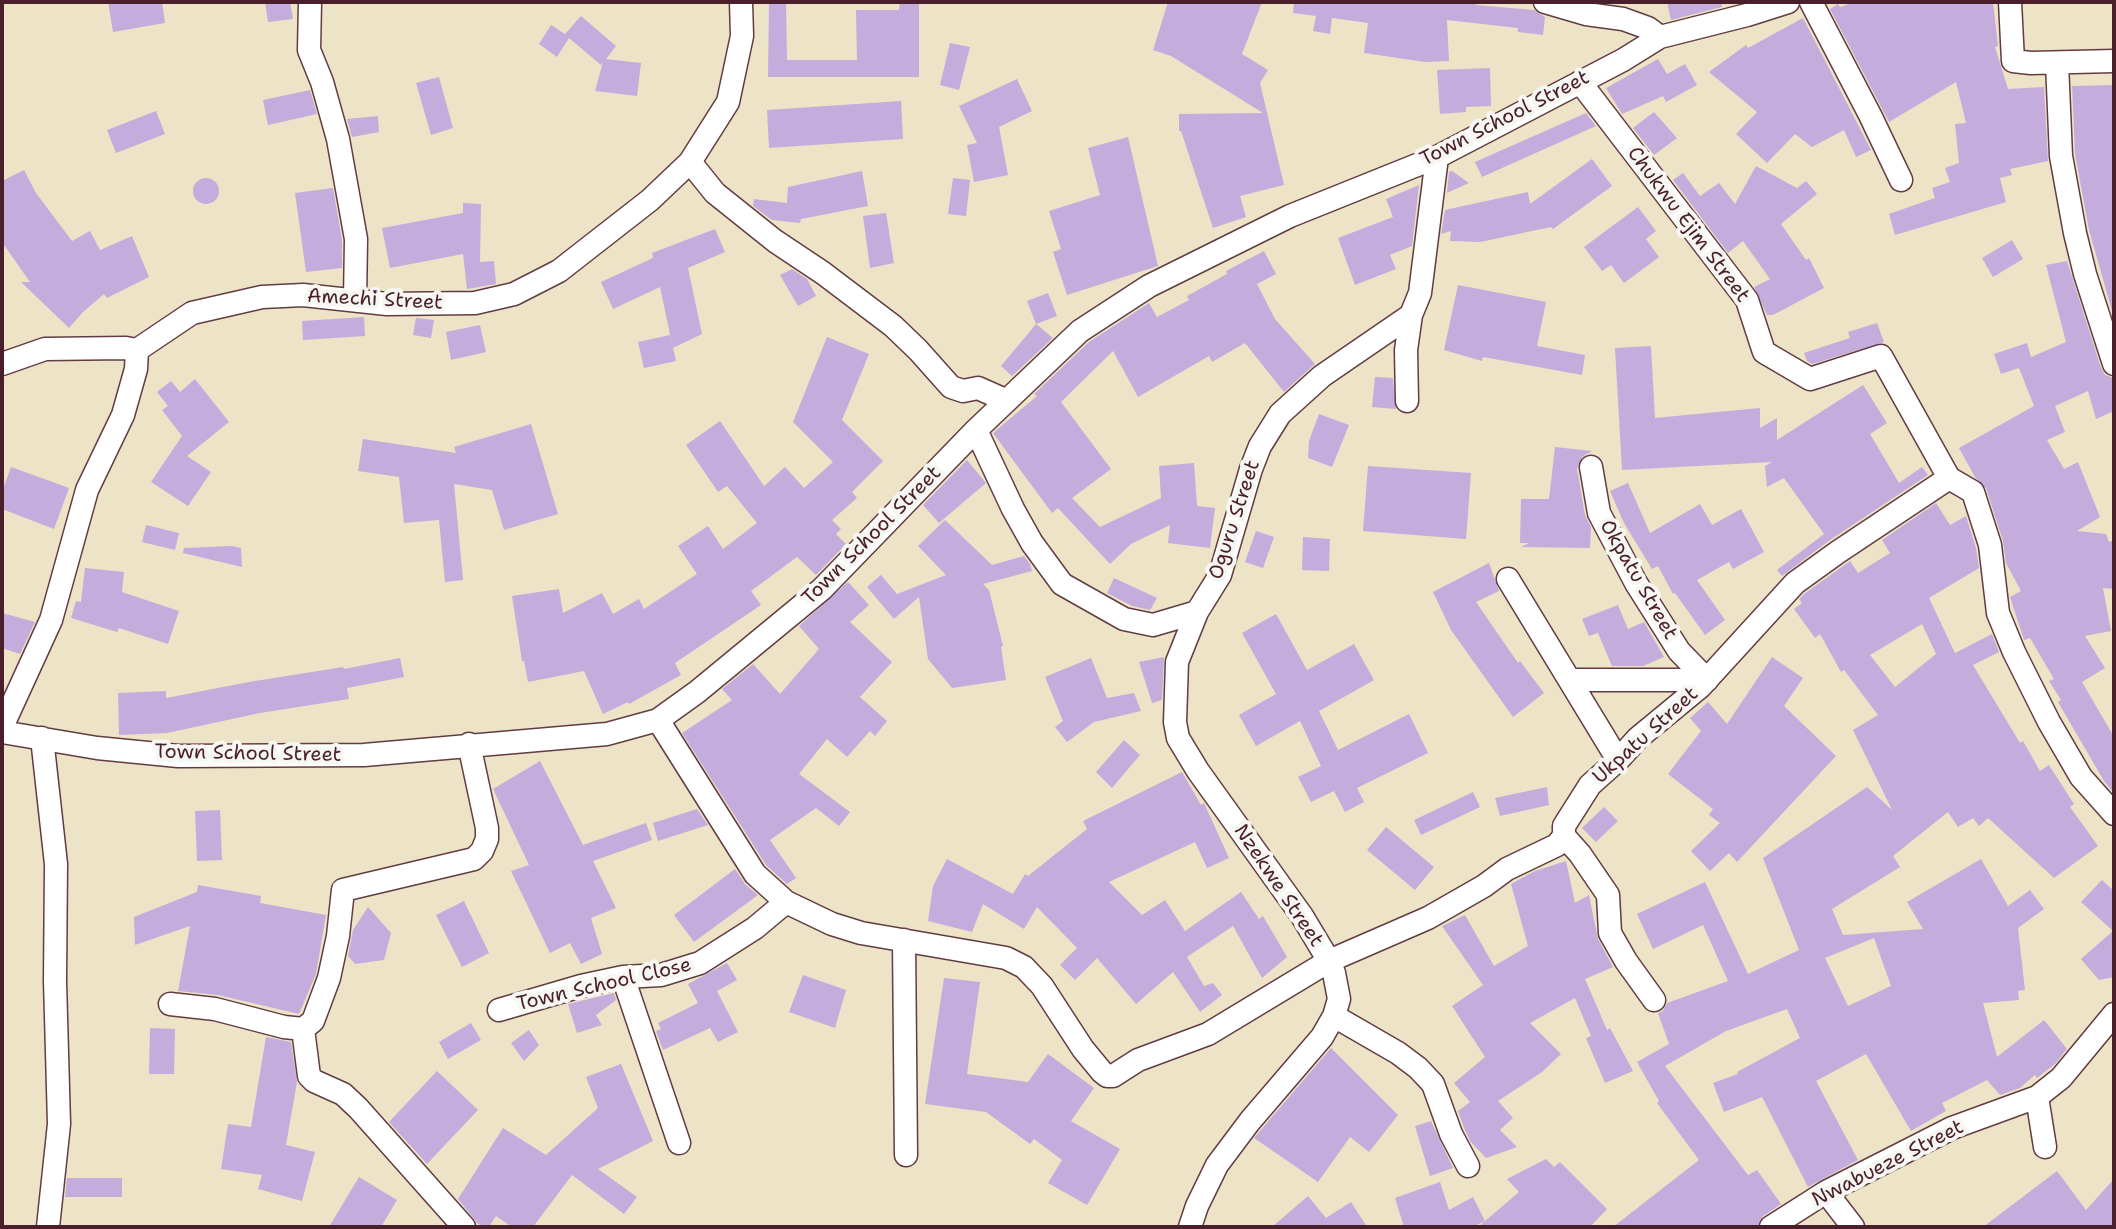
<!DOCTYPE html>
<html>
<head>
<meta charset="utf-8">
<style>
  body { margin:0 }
  #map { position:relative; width:2116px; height:1229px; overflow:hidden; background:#ede3c6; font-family:"Shantell Sans",sans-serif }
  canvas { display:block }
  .frame { position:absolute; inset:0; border:4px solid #4a1f2b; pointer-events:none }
</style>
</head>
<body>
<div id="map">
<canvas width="2116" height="1229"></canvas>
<div class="frame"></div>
</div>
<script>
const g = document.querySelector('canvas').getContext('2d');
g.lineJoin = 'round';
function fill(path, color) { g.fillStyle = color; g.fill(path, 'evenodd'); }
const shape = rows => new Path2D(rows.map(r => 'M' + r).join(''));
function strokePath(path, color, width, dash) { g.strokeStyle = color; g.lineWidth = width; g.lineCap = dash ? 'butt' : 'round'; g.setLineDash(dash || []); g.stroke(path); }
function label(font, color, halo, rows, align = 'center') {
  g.font = font + ' "Shantell Sans",sans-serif'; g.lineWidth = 8; g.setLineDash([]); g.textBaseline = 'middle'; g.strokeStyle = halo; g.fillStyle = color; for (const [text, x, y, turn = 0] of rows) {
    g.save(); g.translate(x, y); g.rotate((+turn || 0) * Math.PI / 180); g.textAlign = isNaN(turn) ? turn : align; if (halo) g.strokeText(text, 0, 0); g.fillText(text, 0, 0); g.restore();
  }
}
fill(shape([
  [108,2,162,2,165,23,113,32],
  [265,2,290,2,293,19,268,22],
  [769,2,786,2,787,60,857,60,856,10,899,10,900,2,919,2,919,77,768,77],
  [1168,2,1262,2,1242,54,1268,70,1260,83,1284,185,1240,196,1246,217,1213,228,1181,131,1179,131,1179,114,1263,113,1171,56,1153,50],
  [1294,2,1477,2,1476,5,1534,10,1545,17,1543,35,1518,32,1518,28,1447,20,1449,61,1425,62,1364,53,1368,23,1332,18,1330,34,1313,31,1316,16,1293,13],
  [1667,2,1721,2,1722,7,1671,20],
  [1855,2,1993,2,1998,46,1995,47,2008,89,2044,87,2048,161,2010,169,2012,175,2000,178,2006,202,1895,235,1889,214,1935,198,1932,188,1950,182,1945,168,1959,163,1955,124,1966,123,1956,82,1889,122,1830,9,1838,4,1840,7],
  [581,16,616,46,606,59,641,63,637,96,595,91,603,62,601,65,569,38,557,57,539,44,551,25,565,34],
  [1803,18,1871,150,1856,157,1844,130,1812,147,1795,134,1767,163,1736,134,1757,112,1709,72,1746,45,1748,48],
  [950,43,970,47,959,90,940,85],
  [1658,59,1667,74,1685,64,1697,85,1666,102,1663,96,1622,114,1606,88],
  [1490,68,1491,106,1466,107,1466,112,1440,114,1437,70],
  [439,77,453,128,431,135,416,83],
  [1017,79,1032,111,999,127,1008,175,974,182,967,145,977,143,959,106],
  [2114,85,2114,318,2089,230,2075,154,2072,86],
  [310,90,317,114,268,125,263,100],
  [901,101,903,139,769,148,767,110],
  [156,111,165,134,116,153,107,130],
  [1654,112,1677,138,1654,155,1633,128],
  [1586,113,1596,126,1482,177,1475,162],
  [378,116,379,132,352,137,347,119],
  [1128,137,1158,266,1067,295,1053,252,1061,249,1049,211,1100,195,1088,148],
  [1592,159,1612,186,1553,229,1551,227,1480,242,1450,241,1451,231,1441,234,1445,210,1528,192,1530,204],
  [1756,166,1797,188,1806,181,1817,194,1781,224,1806,260,1809,258,1824,288,1773,315,1767,315,1754,287,1770,279,1743,241,1728,253,1673,180,1683,173,1700,196,1719,183,1735,204],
  [24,170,36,193,72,241,90,231,100,250,132,236,149,277,107,298,104,294,83,312,69,328,21,282,30,282,2,242,2,181],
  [862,171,868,206,801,219,800,223,772,220,753,206,754,199,787,203,788,187],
  [1452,171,1469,183,1447,193,1449,172],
  '193 191a13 13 0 1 1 26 0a13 13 0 1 1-26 0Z',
  [953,178,970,180,966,216,948,214],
  [1419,185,1412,246,1390,255,1396,269,1355,285,1338,238,1393,217,1386,199],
  [333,188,342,240,342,268,306,272,295,193],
  [463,203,481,204,480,262,494,261,496,284,467,289,463,254,390,268,382,228,463,213],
  [1638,207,1656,231,1646,239,1659,257,1624,283,1611,265,1602,271,1584,247],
  [886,213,894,263,870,268,863,216],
  [715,229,725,252,688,268,702,334,673,348,660,287,613,309,601,282,653,258,652,253],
  [2012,240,2023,259,1993,277,1982,258],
  [1264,251,1276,274,1257,284,1275,319,1315,364,1284,392,1245,343,1212,362,1209,356,1138,397,1113,351,1061,402,1111,469,1072,498,1100,527,1161,498,1159,466,1194,463,1197,506,1215,508,1210,548,1168,543,1170,525,1131,544,1110,564,1058,508,1052,513,993,433,1037,396,1034,394,1089,342,1149,303,1157,317,1189,300,1187,296,1227,274,1226,271],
  [2067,261,2101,368,2105,375,2114,378,2114,411,2096,419,2088,391,2055,406,2065,432,2047,440,2064,469,2078,462,2100,517,2077,531,2106,534,2109,542,2114,540,2114,589,2103,588,2111,631,2085,636,2105,668,2082,682,2114,737,2114,793,2104,781,2058,702,2061,700,2049,681,2054,679,2030,638,2024,640,2010,597,2021,591,2006,563,2003,541,1986,488,1975,477,1959,448,2034,406,2019,368,2001,374,1994,354,2027,343,2031,357,2066,342,2046,265],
  [792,269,807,279,816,296,798,306,780,275],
  [1458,285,1546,302,1537,346,1585,355,1582,375,1483,357,1482,361,1444,350],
  [1048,293,1057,316,1036,324,1027,301],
  [364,317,365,336,303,340,302,321],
  [416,318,434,320,431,338,413,335],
  [1877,323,1884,342,1812,364,1807,361,1804,353,1850,338,1848,332],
  [1036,324,1053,338,1012,376,1001,366],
  [480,325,486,352,451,360,446,332],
  [670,335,676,361,644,368,638,342],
  [827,337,869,354,842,420,883,461,852,492,857,498,832,520,841,529,836,534,846,544,816,575,797,557,751,591,761,605,675,663,681,675,629,704,628,702,603,714,584,671,528,682,524,661,522,661,512,596,559,589,563,613,602,593,613,614,639,599,644,609,697,574,678,546,708,526,723,549,757,523,727,486,718,492,686,445,720,421,764,486,785,467,804,488,833,462,793,422],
  [1651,346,1655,418,1760,408,1760,428,1777,418,1777,440,1863,385,1887,423,1870,434,1899,483,1922,467,1928,475,1830,540,1782,576,1777,570,1824,534,1784,478,1767,487,1765,466,1772,462,1622,470,1615,348],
  [1375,377,1393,378,1396,409,1372,407],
  [195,379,229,422,187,456,211,472,188,506,151,482,182,436,162,410,168,406,157,392,171,381,180,392],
  [1319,414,1349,425,1332,467,1308,458,1309,441],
  [531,424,558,514,504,530,492,490,454,484,463,580,445,582,439,520,404,523,399,477,358,471,363,439,456,453,454,447],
  [1555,447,1592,451,1582,457,1577,469,1585,515,1591,527,1590,548,1521,547,1529,543,1520,543,1521,499,1549,499],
  [967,460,986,483,939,523,923,505],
  [1368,466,1471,473,1466,539,1363,531],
  [11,467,69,488,54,529,2,509,2,492],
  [1628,483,1650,533,1700,504,1712,525,1741,509,1764,552,1733,569,1729,562,1697,580,1725,620,1705,635,1675,593,1673,594,1658,566,1652,569,1624,523,1610,491],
  [1936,503,1950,525,1966,516,1976,548,1979,568,1929,598,1955,653,1992,634,1999,652,1973,665,2020,743,2023,741,2040,771,2049,765,2074,804,2070,807,2098,846,2054,878,1988,818,1979,826,1973,818,1958,827,1948,812,1893,856,1900,867,1832,909,1843,935,1923,929,1907,902,1981,859,2008,906,2030,890,2044,909,2018,928,2025,990,2018,991,2019,1000,1983,1003,1997,1057,2044,1020,2067,1049,2055,1064,2037,1078,2035,1075,2020,1088,2000,1095,1987,1080,1942,1103,1946,1111,1911,1131,1866,1054,1816,1081,1858,1160,1808,1187,1762,1097,1724,1112,1713,1083,1738,1074,1737,1072,1800,1038,1787,1009,1726,1031,1665,1066,1748,1175,1757,1170,1781,1204,1763,1216,1757,1227,1613,1227,1699,1160,1657,1103,1659,1101,1637,1062,1669,1044,1658,1013,1663,1011,1667,1003,1728,981,1703,925,1653,949,1637,914,1705,882,1748,974,1799,950,1763,858,1867,787,1892,810,1853,730,1878,715,1844,670,1841,672,1820,634,1815,638,1794,609,1802,603,1799,599,1804,594,1850,561,1858,573,1890,553,1882,540],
  [1922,624,1936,654,1895,687,1870,655],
  [1874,938,1891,986,1848,1006,1825,958],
  [945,520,992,565,1024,556,1030,564,1032,571,983,584,989,590,1003,646,1001,647,1006,680,952,688,928,659,919,597,894,619,867,587,881,575,897,594,946,575,918,546],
  [146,525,179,533,175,550,142,542],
  [1256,531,1274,537,1263,568,1245,562],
  [1303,537,1330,539,1329,571,1302,570],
  [232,546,241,548,242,567,183,553,184,548],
  [1489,563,1499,591,1476,602,1518,663,1520,661,1544,693,1513,717,1451,630,1433,592],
  [85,568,124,572,122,592,179,611,168,644,119,628,117,632,71,618,76,601,81,602],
  [1114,578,1157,598,1150,610,1132,606,1107,593],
  [848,582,869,605,850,622,892,662,860,697,887,721,875,736,870,731,847,757,827,739,799,774,850,812,839,826,816,808,770,840,796,878,787,884,766,865,682,733,732,700,722,689,753,664,780,694,819,649,799,626],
  [1618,605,1628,629,1644,622,1664,657,1643,666,1612,666,1598,633,1589,636,1582,619],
  [2,613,35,622,20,654,2,648],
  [1276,614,1307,670,1354,644,1374,680,1319,711,1338,750,1409,714,1428,753,1357,788,1364,802,1345,812,1334,791,1311,802,1298,777,1321,766,1300,721,1256,746,1239,715,1276,694,1242,633],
  [1164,657,1162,700,1152,703,1139,662],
  [1772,657,1803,678,1784,706,1836,756,1737,862,1729,853,1710,871,1691,851,1720,823,1709,815,1713,809,1668,774,1701,731,1690,718,1708,702,1727,724],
  [400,658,404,677,347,688,349,699,260,713,167,733,119,735,118,693,166,691,166,698,249,682,343,667,344,669],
  [1091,658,1107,698,1134,693,1141,711,1094,722,1067,742,1055,727,1063,721,1045,677],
  [1124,740,1140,755,1112,788,1096,772],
  [540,761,583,845,646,823,652,840,593,861,616,908,591,918,602,954,581,964,570,943,550,953,511,871,529,865,493,789],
  [1182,772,1201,805,1204,803,1229,858,1207,868,1195,842,1109,882,1142,915,1165,900,1185,931,1241,892,1259,919,1263,916,1287,957,1262,978,1233,926,1187,957,1204,986,1213,983,1222,995,1200,1012,1173,972,1136,1004,1097,958,1075,980,1060,965,1077,948,1037,907,1024,929,983,904,972,932,928,921,933,886,947,859,1013,894,1025,874,1028,876,1087,829,1083,821],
  [1547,787,1549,805,1500,816,1495,798],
  [1473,792,1480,807,1421,835,1414,820],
  [1604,807,1618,821,1596,842,1582,828],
  [697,809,708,825,658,841,653,823],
  [220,810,222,860,197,861,195,811],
  [1386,827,1434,867,1415,890,1367,850],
  [1566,861,1575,903,1589,895,1598,939,1613,967,1585,979,1607,1030,1610,1028,1633,1071,1605,1083,1586,1038,1591,1036,1575,998,1530,1023,1561,1054,1542,1072,1498,1101,1513,1118,1500,1130,1517,1147,1486,1158,1470,1141,1464,1128,1458,1111,1470,1102,1454,1083,1485,1057,1452,1006,1483,985,1442,926,1465,915,1494,966,1528,946,1511,884,1535,871],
  [735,869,745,884,758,895,694,942,674,915],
  [2102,880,2114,891,2114,977,2099,980,2081,959,2113,931,2081,902],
  [198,885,261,896,260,903,326,915,316,974,299,1014,218,995,178,991,190,926,135,945,134,917,197,892],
  [464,901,489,953,462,967,436,915],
  [368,907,391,933,384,960,355,964,348,956,353,930],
  [727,963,737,980,717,991,738,1032,718,1042,710,1028,663,1050,656,1031,661,1029,658,1023,698,1003,688,984],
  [803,975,846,990,835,1028,789,1012],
  [944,978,980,982,967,1074,1028,1082,1048,1054,1094,1088,1071,1121,1120,1149,1087,1205,1048,1183,1062,1160,1034,1139,1030,1144,986,1112,925,1104],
  [614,993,616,1000,596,1015,602,1025,577,1033,568,1004],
  [471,1023,481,1040,448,1059,439,1042],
  [150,1028,175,1029,174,1074,149,1074],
  [529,1030,539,1045,524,1061,511,1043],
  [266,1037,291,1042,297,1082,286,1145,315,1152,302,1201,258,1189,262,1175,221,1169,228,1124,251,1127],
  [1331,1048,1398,1115,1369,1152,1350,1137,1318,1182,1254,1138],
  [621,1064,653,1141,598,1169,637,1197,624,1214,572,1175,533,1227,512,1227,496,1216,489,1227,478,1224,458,1199,503,1128,546,1155,598,1108,586,1077],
  [437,1071,478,1110,427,1164,389,1122],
  [1431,1121,1453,1168,1430,1176,1415,1126],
  [1546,1159,1554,1167,1560,1162,1607,1209,1590,1227,1478,1227,1519,1192,1507,1179],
  [2057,1171,2086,1210,2114,1179,2114,1227,1983,1227],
  [359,1177,397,1200,381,1227,329,1227],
  [67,1178,122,1178,122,1197,65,1197],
  [1440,1182,1449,1210,1473,1197,1485,1221,1473,1227,1404,1227,1395,1198],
  [1308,1196,1326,1218,1351,1202,1367,1227,1272,1227]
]), '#c4acdd');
const street = shape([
  [310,2,309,50,322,82,338,139,356,239,355,300],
  [1545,2,1586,14,1623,19,1648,28,1660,37],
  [1811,2,1870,115,1901,180],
  [2010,2,2013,61,2031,63,2114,61],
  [2057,63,2061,156,2075,233,2085,274,2114,364],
  [1580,82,1747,300,1764,352,1810,379,1881,356,1949,478,1973,492,1990,545,1998,613,2014,652,2049,722,2081,777,2114,814],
  [690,162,715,193,775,241,823,273,893,326,918,350,951,387,963,391,978,388,1005,400],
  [2,364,45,349,126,348,137,350,192,313,262,297,303,295,387,304,475,303,514,294,559,271,650,200,690,162,728,102,742,36,741,2],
  [1407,401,1406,350,1411,315],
  [976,430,1013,509,1032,543,1062,584,1124,619,1153,625,1197,612,1220,575,1251,469,1260,446,1280,414,1322,376,1411,315,1420,293,1437,157],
  [1591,467,1599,513,1636,583,1679,651,1707,680],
  [1508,579,1618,760],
  [1571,680,1707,680],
  [658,720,755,874,786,902,832,924,861,933,1006,958,1024,967,1042,986,1083,1049,1102,1072,1107,1076,1113,1076,1138,1060,1208,1034,1329,961,1428,918,1484,886,1507,869,1557,845,1564,836,1564,826,1590,785,1618,760,1638,738,1700,687,1795,583,1838,552,1949,478],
  [2,727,51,620,87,490,123,415,136,369,137,350],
  [2,732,97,748,178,756,364,755,607,734,658,720,697,692,822,589,976,430,1080,331,1149,286,1290,216,1437,157,1623,60,1660,37,1747,15,1788,2],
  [42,738,56,864,55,981,59,1124,48,1227],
  [1564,836,1580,854,1608,895,1610,933,1626,961,1654,1000],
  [904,940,906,1155],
  [623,977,679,1143],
  [170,1004,215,1009,284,1027,303,1029,313,1021,329,978,338,936,343,890,474,859,482,851,487,839,487,828,469,744],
  [499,1010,581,986,623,977,661,975,700,963,755,928,786,902],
  [1334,1016,1398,1053,1418,1068,1433,1084,1451,1134,1468,1166],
  [303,1029,309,1076,314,1081,343,1094,358,1108,464,1227],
  [2037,1097,2045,1147],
  [1826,1192,1853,1227],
  [1190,1227,1197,1206,1217,1165,1250,1121,1322,1037,1334,1016,1339,999,1334,973,1329,961,1302,916,1198,771,1178,738,1175,722,1177,662,1197,612],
  [1771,1227,1826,1192,1952,1128,2037,1097,2061,1078,2114,1014]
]);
strokePath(street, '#623c42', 25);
strokePath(street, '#fff', 22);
label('20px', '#4a1f2b', '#f6f6f2', [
  ["Town School Street",1505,119,-27],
  ["Chukwu Ejim Street",1688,225,53],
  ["Amechi Street",375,300,3],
  ["Oguru Street",1235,520,-72],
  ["Town School Street",872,536,-45],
  ["Okpatu Street",1638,580,60],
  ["Ukpatu Street",1646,736,-42],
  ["Town School Street",248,754,1],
  ["Nzekwe Street",1278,886,56],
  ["Town School Close",604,985,-13],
  ["Nwabueze Street",1888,1164,-27]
]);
</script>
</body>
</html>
